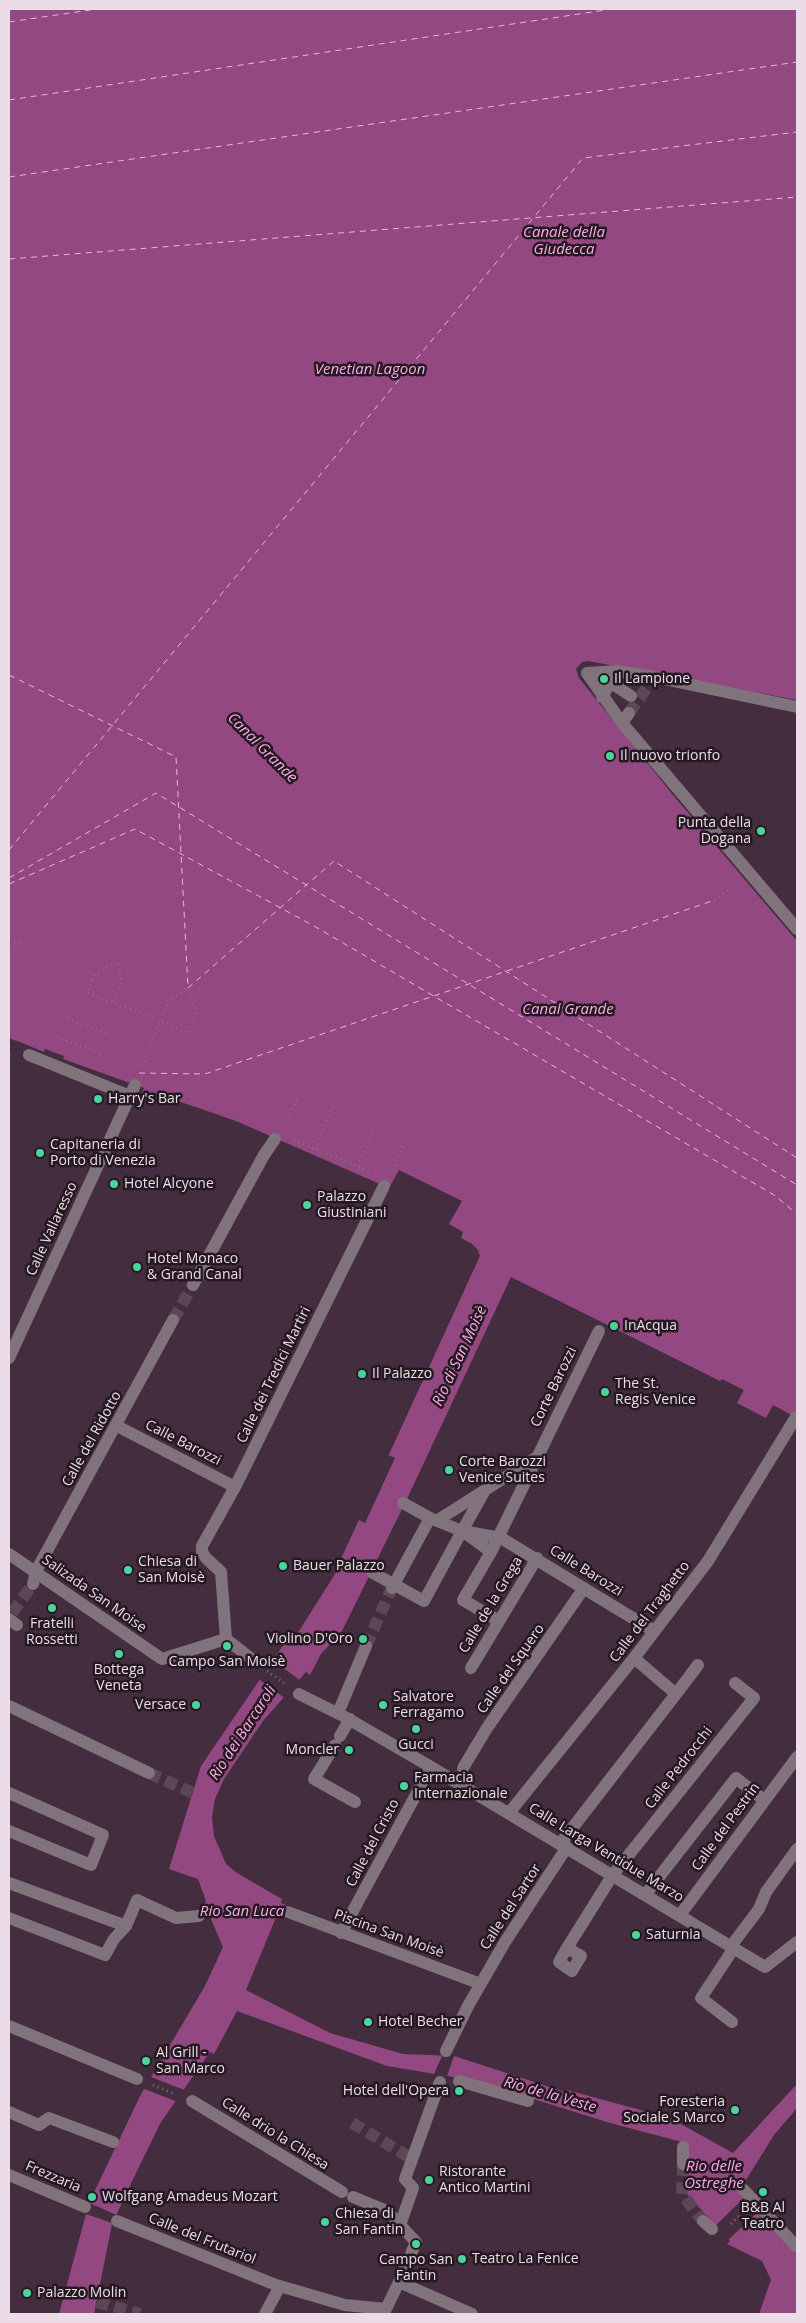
<!DOCTYPE html>
<html>
<head>
<meta charset="utf-8">
<style>
  body { margin:0 }
  #map { position:relative; width:806px; height:2323px; overflow:hidden; background:#442d3e; font-family:"Open Sans",sans-serif }
  canvas { display:block }
  .frame { position:absolute; inset:0; border:10px solid #ecdce7; pointer-events:none }
</style>
</head>
<body>
<div id="map">
<canvas width="806" height="2323"></canvas>
<div class="frame"></div>
</div>
<script>
const g = document.querySelector('canvas').getContext('2d');
g.lineJoin = 'round';
function fill(path, color) { g.fillStyle = color; g.fill(path, 'evenodd'); }
const shape = rows => new Path2D(rows.map(r => 'M' + r).join(''));
function strokePath(path, color, width, dash) { g.strokeStyle = color; g.lineWidth = width; g.lineCap = dash ? 'butt' : 'round'; g.setLineDash(dash || []); g.stroke(path); }
function label(font, color, halo, rows, align = 'center') {
  g.font = font + ' "Open Sans",sans-serif'; g.lineWidth = 5; g.setLineDash([]); g.textBaseline = 'middle'; g.strokeStyle = halo; g.fillStyle = color; for (const [text, x, y, turn = 0] of rows) {
    g.save(); g.translate(x, y); g.rotate((+turn || 0) * Math.PI / 180); g.textAlign = isNaN(turn) ? turn : align; if (halo) g.strokeText(text, 0, 0); g.fillText(text, 0, 0); g.restore();
  }
}
fill(shape([
  [9,9,797,9,797,700,588,661,582,662,576,669,579,678,673,795,797,941,797,1418,773,1405,766,1418,737,1403,744,1390,722,1379,720,1381,511,1277,406,1501,342,1631,321,1654,310,1675,306,1672,263,1721,224,1779,215,1799,212,1817,214,1836,226,1864,237,1873,282,1899,281,1903,286,1905,282,1916,277,1915,246,1990,330,2033,403,2054,454,2056,565,2092,567,2090,670,2118,733,2153,797,2084,797,2108,774,2135,741,2188,758,2212,797,2255,797,2314,759,2314,771,2280,762,2261,727,2244,730,2241,686,2193,686,2164,682,2142,610,2123,476,2081,387,2066,237,2011,214,2054,210,2052,161,2122,136,2173,112,2224,94,2314,59,2314,89,2203,141,2094,205,1986,223,1947,210,1917,207,1918,203,1905,206,1901,198,1879,169,1869,201,1766,286,1641,294,1639,342,1563,340,1561,480,1256,478,1250,472,1244,461,1238,463,1232,449,1224,462,1201,399,1170,389,1188,236,1121,152,1092,149,1100,140,1097,144,1088,63,1059,64,1056,45,1049,44,1052,17,1041,9,1059]
]), '#934882');
fill(shape([
  [9,1038,32,1047,32,1049,19,1044,13,1055,9,1054],
  [388,1455,395,1458,365,1523,359,1520],
  [271,1659,301,1681,286,1699,257,1678],
  [449,2053,454,2056,447,2076,459,2078,459,2081,438,2077,434,2074,443,2054],
  [149,2076,151,2077,187,2091,178,2102,142,2088],
  [747,2195,760,2210,725,2243,727,2241,714,2227],
  [87,2202,119,2216,115,2224,83,2213]
]), '#442d3e');
strokePath(shape([
  [9,22,97,9],
  [9,100,612,9],
  [9,177,797,62],
  [9,259,797,197],
  [9,675,176,757,188,987],
  [9,850,583,158,797,132],
  [9,878,156,793,797,1185],
  [9,884,135,829,314,926,774,1195,797,1214],
  [188,988,334,861,797,1158],
  [139,1073,205,1074,715,900]
]), '#fdaae7', 1, [6, 5]);
strokePath(shape([
  [629,713,648,686],
  [173,1320,193,1285],
  [12,1613,33,1584],
  [366,1646,392,1588],
  [149,1773,193,1793],
  [352,2123,409,2157],
  [683,2164,682,2194,703,2221],
  [97,2302,140,2314]
]), '#5d4757', 12, [12, 6]);
strokePath(shape([
  [715,900,735,885],
  [9,944,21,942],
  [114,1003,121,984,119,962,95,974,87,992,114,1003,160,1021,189,1033,197,1012,188,988,168,1001,163,1014,160,1021,141,1068],
  [68,1018,109,1035],
  [57,1037,101,1054],
  [285,1123,298,1098],
  [294,1140,371,1172],
  [316,1149,335,1098],
  [358,1166,374,1130],
  [392,1170,405,1143],
  [267,1671,284,1683],
  [153,2085,175,2094],
  [731,2224,741,2214]
]), '#836f7e', 3, [1, 4]);
strokePath(shape([
  [611,683,631,696],
  [602,697,617,671],
  [797,707,654,677,617,671,587,673,622,723,797,929],
  [622,723,629,713],
  [29,1055,130,1096],
  [193,1285,264,1155,275,1139],
  [9,1358,135,1085],
  [117,1426,235,1487],
  [438,1520,537,1457],
  [462,1531,501,1538,654,1631],
  [462,1531,484,1492],
  [465,1533,491,1552],
  [9,1554,162,1659,226,1639,253,1660],
  [373,1573,424,1601,462,1531,430,1518,403,1503],
  [33,1584,36,1571,173,1320],
  [392,1588,430,1518],
  [9,1619,17,1625],
  [499,1621,463,1600,491,1552,599,1331],
  [226,1639,221,1572,206,1558,202,1552,202,1546,235,1487,384,1186],
  [471,1668,537,1558],
  [299,1694,345,1717,431,1767,765,1967,797,1942],
  [676,1694,698,1665],
  [9,1706,149,1773],
  [338,1713,366,1646],
  [340,1736,350,1719],
  [335,1745,314,1779,355,1802],
  [463,1768,487,1728,584,1588],
  [9,1793,103,1835,91,1865,9,1831],
  [509,1813,634,1658,708,1561,796,1417],
  [560,1844,676,1694,634,1658],
  [9,1883,126,1926],
  [645,1895,736,1778,764,1800],
  [288,1912,481,1984],
  [680,1915,797,1757],
  [9,1918,105,1955,114,1939,126,1926,137,1900,176,1918,199,1916],
  [341,1933,431,1767],
  [731,1946,759,1909,766,1892,797,1849],
  [567,1948,581,1956,572,1971,559,1962,567,1948,612,1876,754,1698,735,1683],
  [732,2022,701,1998,734,1948],
  [9,2026,137,2079],
  [446,2051,468,2006,505,1942,567,1847],
  [459,2081,528,2101],
  [192,2101,342,2192],
  [9,2112,39,2125,49,2118,113,2142],
  [683,2164,683,2147],
  [9,2175,85,2207],
  [744,2190,797,2247],
  [353,2197,387,2211,416,2242,399,2282],
  [117,2221,276,2285,345,2305,386,2309,399,2282,472,2314],
  [703,2221,712,2229],
  [400,2225,413,2188,405,2179,440,2082],
  [265,2314,280,2286]
]), '#80737c', 12);
for (const [x, y, r, color] of [
  [604,679,5,"#4cd39b"],
  [610,756,5,"#4cd39b"],
  [761,831,5,"#4cd39b"],
  [98,1099,5,"#4cd39b"],
  [40,1153,5,"#4cd39b"],
  [114,1184,5,"#4cd39b"],
  [307,1205,5,"#4cd39b"],
  [137,1267,5,"#4cd39b"],
  [614,1326,5,"#4cd39b"],
  [362,1374,5,"#4cd39b"],
  [605,1392,5,"#4cd39b"],
  [449,1470,5,"#4cd39b"],
  [283,1566,5,"#4cd39b"],
  [128,1570,5,"#4cd39b"],
  [52,1608,5,"#4cd39b"],
  [363,1639,5,"#4cd39b"],
  [227,1646,5,"#4cd39b"],
  [119,1654,5,"#4cd39b"],
  [196,1705,5,"#4cd39b"],
  [383,1705,5,"#4cd39b"],
  [416,1729,5,"#4cd39b"],
  [349,1750,5,"#4cd39b"],
  [404,1786,5,"#4cd39b"],
  [636,1935,5,"#4cd39b"],
  [368,2022,5,"#4cd39b"],
  [146,2061,5,"#4cd39b"],
  [459,2091,5,"#4cd39b"],
  [735,2110,5,"#4cd39b"],
  [429,2180,5,"#4cd39b"],
  [763,2192,5,"#4cd39b"],
  [92,2197,5,"#4cd39b"],
  [325,2222,5,"#4cd39b"],
  [416,2244,5,"#4cd39b"],
  [462,2259,5,"#4cd39b"],
  [27,2293,5,"#4cd39b"]
]) { const dot = new Path2D(); dot.arc(x, y, r, 0, 2 * Math.PI); g.fillStyle = color; g.fill(dot); strokePath(dot, '#241921', 2); }
label('14px', '#ecdce7', '#241921', [
  ["Il Lampione",614,679],
  ["Il nuovo trionfo",620,756],
  ["Punta della",751,823,"right"],
  ["Dogana",751,839,"right"],
  ["Harry's Bar",108,1099],
  ["Capitaneria di",50,1145],
  ["Porto di Venezia",50,1161],
  ["Hotel Alcyone",124,1184],
  ["Palazzo",317,1197],
  ["Giustiniani",317,1213],
  ["Hotel Monaco",147,1259],
  ["& Grand Canal",147,1275],
  ["InAcqua",624,1326],
  ["Il Palazzo",372,1374],
  ["The St.",615,1384],
  ["Regis Venice",615,1400],
  ["Corte Barozzi",459,1462],
  ["Venice Suites",459,1478],
  ["Chiesa di",138,1562],
  ["San Moisè",138,1578],
  ["Bauer Palazzo",293,1566],
  ["Fratelli",52,1624,"center"],
  ["Rossetti",52,1640,"center"],
  ["Violino D'Oro",353,1639,"right"],
  ["Campo San Moisè",227,1662,"center"],
  ["Bottega",119,1670,"center"],
  ["Veneta",119,1686,"center"],
  ["Salvatore",393,1697],
  ["Ferragamo",393,1713],
  ["Versace",186,1705,"right"],
  ["Gucci",416,1745,"center"],
  ["Moncler",339,1750,"right"],
  ["Farmacia",414,1778],
  ["Internazionale",414,1794],
  ["Saturnia",646,1935],
  ["Hotel Becher",378,2022],
  ["Al Grill -",156,2053],
  ["San Marco",156,2069],
  ["Hotel dell'Opera",449,2091,"right"],
  ["Foresteria",725,2102,"right"],
  ["Sociale S Marco",725,2118,"right"],
  ["Ristorante",439,2172],
  ["Antico Martini",439,2188],
  ["Wolfgang Amadeus Mozart",102,2197],
  ["B&B Al",763,2208,"center"],
  ["Teatro",763,2224,"center"],
  ["Chiesa di",335,2214],
  ["San Fantin",335,2230],
  ["Teatro La Fenice",472,2259],
  ["Campo San",416,2260,"center"],
  ["Fantin",416,2276,"center"],
  ["Palazzo Molin",37,2293]
], 'left');
label('14px', '#ecdce7', '#241921', [
  ["Calle Vallaresso",52,1229,-65],
  ["Calle dei Tredici Martiri",274,1375,-64],
  ["Corte Barozzi",554,1387,-64],
  ["Calle del Ridotto",92,1439,-61],
  ["Calle Barozzi",183,1443,27],
  ["Calle Barozzi",586,1571,32],
  ["Salizada San Moise",94,1594,35],
  ["Calle de la Grega",491,1605,-59],
  ["Calle del Traghetto",650,1612,-53],
  ["Calle del Squero",511,1669,-55],
  ["Calle Pedrocchi",679,1768,-52],
  ["Calle del Pestrin",726,1827,-54],
  ["Calle del Cristo",373,1843,-62],
  ["Calle Larga Ventidue Marzo",606,1853,31],
  ["Calle del Sartor",511,1907,-57],
  ["Piscina San Moisè",389,1934,20],
  ["Calle drio la Chiesa",275,2134,32],
  ["Frezzaria",53,2177,23],
  ["Calle del Frutariol",202,2239,22]
]);
label('italic 15px', '#fdaae7', '#241921', [
  ["Canale della",564,233],
  ["Giudecca",564,250],
  ["Venetian Lagoon",370,370],
  ["Canal Grande",262,748,45],
  ["Canal Grande",568,1010],
  ["Rio di San Moisè",460,1356,-65],
  ["Rio dei Barcaroli",243,1733,-57],
  ["Rio San Luca",242,1912],
  ["Rio de la Veste",550,2095,16],
  ["Rio delle",714,2167],
  ["Ostreghe",714,2184]
]);
</script>
</body>
</html>
